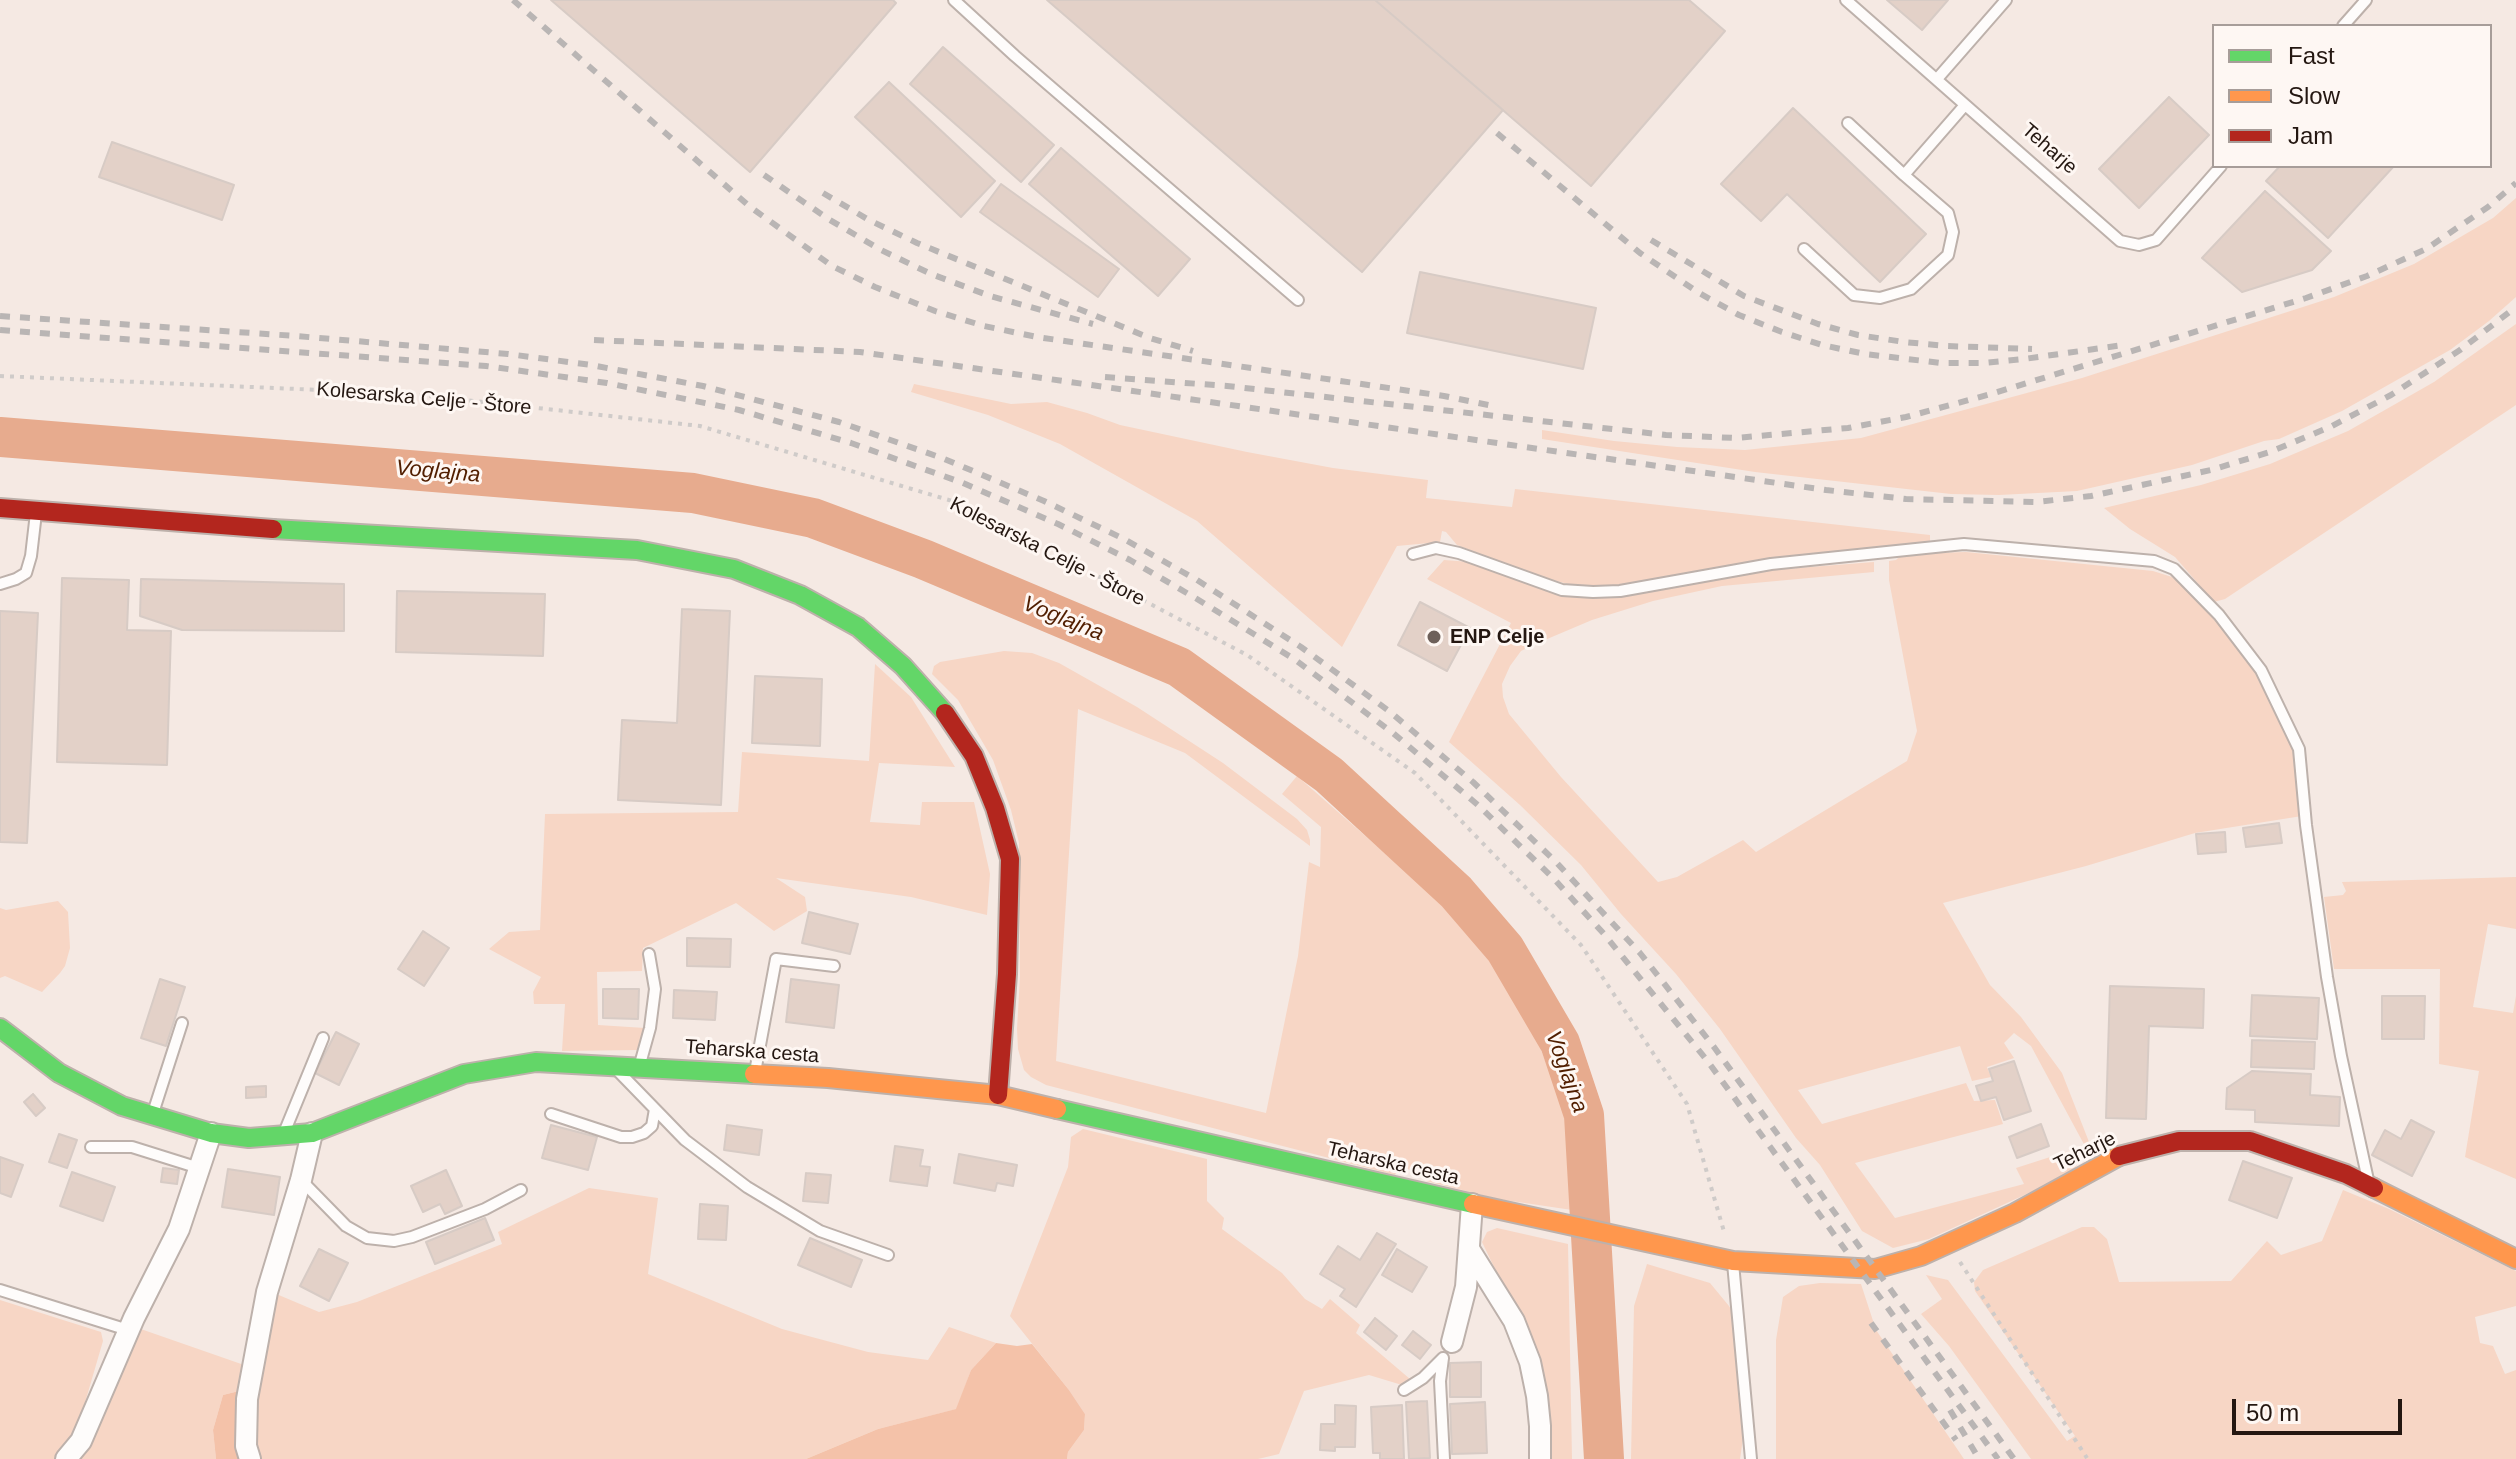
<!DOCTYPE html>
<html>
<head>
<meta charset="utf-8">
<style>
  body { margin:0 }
  #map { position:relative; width:2516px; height:1459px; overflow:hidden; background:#f5e9e3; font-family:Helvetica,sans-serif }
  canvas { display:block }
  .legend { position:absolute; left:2212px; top:24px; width:280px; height:144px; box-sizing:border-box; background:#fef7f3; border:2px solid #a79d99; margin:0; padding:10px 14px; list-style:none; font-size:24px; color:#241711 }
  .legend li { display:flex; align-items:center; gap:16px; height:40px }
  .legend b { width:40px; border:2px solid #a79d99 }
  .scale { position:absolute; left:2232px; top:1399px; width:170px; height:36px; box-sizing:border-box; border:4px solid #241711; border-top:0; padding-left:10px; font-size:24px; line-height:28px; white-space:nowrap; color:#241711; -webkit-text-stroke:6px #fef7f3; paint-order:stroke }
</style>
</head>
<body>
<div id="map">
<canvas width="2516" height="1459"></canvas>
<ul class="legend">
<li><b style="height:10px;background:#63d668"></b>Fast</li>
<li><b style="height:10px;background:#ff974d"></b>Slow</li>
<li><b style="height:10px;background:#b3261e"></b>Jam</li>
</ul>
<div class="scale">50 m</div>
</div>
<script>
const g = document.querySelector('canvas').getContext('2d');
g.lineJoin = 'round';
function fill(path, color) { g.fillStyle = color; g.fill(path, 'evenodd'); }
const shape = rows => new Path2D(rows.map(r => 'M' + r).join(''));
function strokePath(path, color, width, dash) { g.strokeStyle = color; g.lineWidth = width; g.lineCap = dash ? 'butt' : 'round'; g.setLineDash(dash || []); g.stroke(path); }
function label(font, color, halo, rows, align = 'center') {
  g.font = font + ' Helvetica,sans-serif'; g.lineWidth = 6; g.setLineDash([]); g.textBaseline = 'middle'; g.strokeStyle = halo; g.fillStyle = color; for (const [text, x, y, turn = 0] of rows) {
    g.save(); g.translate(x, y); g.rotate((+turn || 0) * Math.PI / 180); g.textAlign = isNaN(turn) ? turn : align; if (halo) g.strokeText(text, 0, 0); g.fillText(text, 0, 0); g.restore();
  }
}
fill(shape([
  [2516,198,2516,297,2489,321,2450,350,2342,411,2279,439,2264,441,2192,465,2077,491,1999,495,1951,494,1755,472,1542,439,1542,430,1614,441,1677,447,1745,450,1861,438,2082,378,2334,297,2414,264,2493,218],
  [2516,324,2516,405,2225,599,2214,602,2175,557,2130,529,2104,508,2201,485,2270,464,2348,431,2434,382],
  [914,384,1011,404,1047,402,1087,413,1120,425,1247,452,1333,468,1428,480,1426,498,1512,507,1515,489,1930,535,1930,543,1735,565,1619,587,1568,584,1537,576,1457,545,1446,532,1442,531,1440,542,1397,546,1342,647,1197,521,1060,444,988,415,911,392],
  [1966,552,2153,571,2172,577,2192,593,2248,660,2272,698,2289,737,2296,763,2302,816,2195,833,2086,866,1943,903,1990,985,2021,1017,2062,1073,2091,1147,2086,1148,2031,1046,2014,1033,2004,1043,2014,1058,1987,1067,1991,1077,1972,1081,1960,1046,1798,1090,1822,1124,1966,1083,1974,1101,1995,1100,2003,1124,1855,1163,1895,1218,2024,1184,2016,1168,2072,1150,2078,1163,2072,1173,1929,1239,1893,1248,1862,1231,1820,1165,1796,1138,1720,1029,1676,974,1621,914,1581,865,1520,805,1449,742,1511,623,1427,579,1444,560,1470,562,1561,593,1594,598,1645,593,1722,577,1772,570,1874,562,1874,572,1722,586,1653,601,1592,620,1533,645,1521,651,1510,666,1502,684,1503,697,1509,714,1561,777,1658,882,1677,877,1743,840,1756,852,1907,761,1917,731,1889,580,1889,561,1896,560,1902,554],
  [1004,651,1032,653,1059,663,1137,707,1223,763,1297,819,1307,830,1310,840,1310,846,1185,753,1078,709,1056,1061,1266,1113,1298,956,1309,862,1320,867,1321,827,1282,794,1297,776,1460,919,1481,942,1540,1047,1565,1113,1573,1162,1572,1210,1498,1199,1426,1181,1425,1174,1399,1167,1395,1175,1046,1085,1031,1077,1024,1070,1018,1049,1017,1029,1020,977,1019,843,1011,810,993,760,958,700,932,674,934,666,940,662],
  [875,664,911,697,955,767,879,763,870,822,920,825,922,802,974,802,990,874,987,915,911,897,776,878,805,897,807,911,774,931,736,903,643,948,642,971,597,972,598,1025,645,1028,637,1050,562,1051,565,1004,534,1004,533,992,541,977,489,949,509,932,540,930,545,814,738,812,742,752,869,761],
  [2516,877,2516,929,2488,924,2473,1007,2513,1013,2516,996,2516,1179,2465,1157,2479,1071,2439,1064,2440,969,2334,969,2324,897,2343,895,2346,891,2342,882],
  [58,901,68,912,70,948,65,966,60,973,42,992,5,976,0,978,0,908,6,910],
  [1083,1129,1207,1159,1207,1201,1224,1218,1222,1229,1282,1273,1305,1299,1322,1309,1330,1299,1360,1325,1356,1333,1410,1379,1402,1385,1369,1375,1304,1391,1279,1454,1258,1459,1067,1459,1068,1452,1084,1430,1085,1414,1069,1390,1010,1316,1068,1167,1071,1137],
  [589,1188,658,1198,648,1274,782,1329,868,1352,928,1360,949,1327,996,1343,971,1370,957,1409,878,1429,806,1459,255,1459,251,1418,274,1293,319,1312,357,1302,502,1244,498,1232],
  [2343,1190,2389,1209,2516,1271,2516,1306,2475,1317,2480,1343,2493,1346,2505,1374,2516,1370,2516,1459,2031,1459,1949,1346,1921,1314,1942,1299,1926,1275,1948,1280,2067,1441,2075,1436,1975,1291,1974,1282,1983,1270,2082,1227,2094,1227,2107,1239,2119,1282,2231,1281,2267,1241,2281,1255,2322,1241],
  [1497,1228,1568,1244,1572,1459,1546,1459,1519,1319,1482,1242,1487,1232],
  [1647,1264,1710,1283,1729,1306,1742,1328,1745,1344,1743,1438,1740,1459,1631,1459,1634,1306],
  [1820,1283,1861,1284,1876,1330,1964,1459,1776,1459,1776,1340,1783,1297,1799,1286],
  [0,1300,101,1332,103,1341,84,1406,72,1434,56,1459,0,1459],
  [135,1327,247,1366,243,1390,223,1395,213,1430,216,1459,78,1459]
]), '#f7d6c5');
fill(shape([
  [996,1343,1017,1346,1032,1344,1069,1390,1085,1414,1084,1430,1068,1452,1067,1459,806,1459,878,1429,956,1409,971,1370],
  [243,1390,243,1459,216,1459,213,1430,223,1395]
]), '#f4c2a9');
strokePath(shape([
  [0,437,693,493,813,518,923,559,1179,667,1329,775,1456,892,1505,949,1560,1043,1584,1115,1604,1459]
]), '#e7ab8e', 40);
const building = shape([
  [551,0,893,0,896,3,750,172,551,0],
  [1047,0,1375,0,1503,110,1362,272,1047,0],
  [1375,0,1689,0,1725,31,1591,186,1375,0],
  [1887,0,1948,0,1922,30,1887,0],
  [943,47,1054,145,1021,182,910,84,943,47],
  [889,82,995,181,961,217,855,117,889,82],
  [2169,97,2209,135,2139,208,2099,169,2169,97],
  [1793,108,1926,234,1880,282,1787,194,1761,221,1721,184,1793,108],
  [112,142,234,185,222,220,99,177,112,142],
  [1061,148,1190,259,1158,296,1029,184,1061,148],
  [2280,166,2394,166,2328,238,2266,181,2280,166],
  [1001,184,1119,269,1098,297,980,212,1001,184],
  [2265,191,2331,251,2312,270,2242,292,2202,258,2265,191],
  [1420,272,1596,308,1583,369,1407,333,1420,272],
  [62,578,129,580,127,630,171,631,167,765,57,762,62,578],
  [141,579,344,584,344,631,182,630,140,616,141,579],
  [397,591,545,594,543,656,396,652,397,591],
  [1420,602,1470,628,1447,671,1398,645,1420,602],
  [682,609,730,611,721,805,618,800,622,720,677,723,682,609],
  [0,611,38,613,27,843,0,842,0,611],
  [755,676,822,679,820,746,752,743,755,676],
  [2279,823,2282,843,2246,847,2243,828,2279,823],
  [2225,832,2226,852,2198,854,2196,834,2225,832],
  [809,912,858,924,850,954,802,943,809,912],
  [423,931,449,948,424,986,398,969,423,931],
  [687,938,731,939,730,967,687,966,687,938],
  [160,979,185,987,166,1046,141,1038,160,979],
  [791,979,839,985,834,1028,786,1022,791,979],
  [2110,986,2204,989,2203,1028,2149,1026,2146,1119,2106,1118,2110,986],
  [603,989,639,989,638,1019,603,1018,603,989],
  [674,990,717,992,715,1020,673,1018,674,990],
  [2252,995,2319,998,2317,1039,2250,1036,2252,995],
  [2382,996,2425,996,2424,1039,2382,1039,2382,996],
  [336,1032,359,1044,339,1085,315,1073,336,1032],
  [2252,1040,2315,1042,2314,1069,2251,1067,2252,1040],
  [2014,1061,2031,1111,2004,1120,1996,1097,1981,1101,1976,1086,1993,1081,1989,1069,2014,1061],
  [2252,1071,2311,1074,2310,1095,2340,1097,2339,1126,2255,1122,2255,1110,2226,1109,2227,1088,2252,1071],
  [266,1086,266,1097,246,1098,246,1087,266,1086],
  [33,1094,45,1108,36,1116,24,1102,33,1094],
  [2411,1120,2434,1132,2412,1176,2372,1155,2385,1130,2401,1139,2411,1120],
  [2041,1124,2049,1146,2017,1158,2009,1137,2041,1124],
  [551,1125,597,1137,588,1170,542,1158,551,1125],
  [727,1125,762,1130,759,1155,724,1150,727,1125],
  [59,1134,77,1140,67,1168,49,1162,59,1134],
  [895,1146,923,1150,920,1166,930,1167,927,1186,890,1181,895,1146],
  [959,1154,1017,1165,1013,1186,997,1183,995,1191,954,1183,959,1154],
  [0,1157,23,1165,11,1197,0,1193,0,1157],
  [2243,1161,2292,1178,2277,1218,2229,1200,2243,1161],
  [163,1168,179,1170,177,1184,161,1182,163,1168],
  [228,1169,280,1177,274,1215,222,1207,228,1169],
  [446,1170,462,1206,445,1214,440,1204,423,1212,411,1186,446,1170],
  [72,1172,115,1187,103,1221,60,1206,72,1172],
  [806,1173,831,1175,828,1203,803,1201,806,1173],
  [700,1204,728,1206,726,1240,698,1239,700,1204],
  [485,1218,494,1240,435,1264,426,1242,485,1218],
  [1377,1233,1396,1244,1356,1307,1340,1296,1345,1289,1320,1274,1338,1246,1360,1260,1377,1233],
  [810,1238,862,1260,851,1287,798,1265,810,1238],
  [319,1249,348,1263,329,1301,300,1286,319,1249],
  [1397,1249,1427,1267,1412,1292,1382,1275,1397,1249],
  [1375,1318,1397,1336,1386,1350,1364,1332,1375,1318],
  [1413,1331,1431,1345,1420,1359,1402,1345,1413,1331],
  [1481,1362,1481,1397,1450,1397,1450,1363,1481,1362],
  [1427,1401,1430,1458,1409,1459,1406,1402,1427,1401],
  [1485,1402,1487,1453,1452,1454,1450,1404,1485,1402],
  [1335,1405,1356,1406,1355,1447,1335,1447,1335,1451,1320,1450,1321,1424,1335,1424,1335,1405],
  [1402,1405,1404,1459,1380,1459,1380,1453,1373,1453,1371,1407,1402,1405]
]);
fill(building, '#e3d1c8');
strokePath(building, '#d7cbc5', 2);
const lane = shape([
  [954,0,1015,56,1298,300],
  [1846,0,2120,241,2139,245,2156,240,2221,166],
  [2343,26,2366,0],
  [1937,79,2006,0],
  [1848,123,1904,175],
  [1804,249,1854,295,1880,298,1911,289,1948,255,1953,232,1948,213,1904,175,1965,105],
  [1413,554,1436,548,1459,553,1562,590,1593,592,1620,591,1771,564,1964,544,2154,561,2174,569,2219,615,2261,670,2299,749,2306,825,2327,977,2341,1056,2368,1180],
  [0,584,16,579,26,573,31,556,36,513],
  [640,1064,650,1028,655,989,649,954],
  [619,1072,685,1140,747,1187,820,1231,888,1255],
  [755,1072,776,959,834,966],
  [153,1113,182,1023],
  [551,1114,621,1137,632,1137,644,1133,652,1126,655,1109],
  [284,1133,323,1038],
  [91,1147,132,1147,199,1168],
  [301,1180,346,1226,367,1238,394,1241,412,1237,485,1209,521,1190],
  [1733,1263,1751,1459],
  [0,1290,128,1330],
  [1443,1358,1440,1381,1444,1459],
  [1404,1390,1423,1378,1443,1358]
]);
const street = shape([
  [1469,1249,1514,1321,1530,1362,1537,1396,1540,1426,1540,1459],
  [1452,1342,1466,1287,1472,1204],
  [66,1459,81,1441,134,1318,179,1229,211,1133],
  [250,1459,246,1446,247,1399,267,1292,301,1180,312,1133]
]);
const fast = shape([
  [273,529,637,550,734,569,800,595,858,627,903,666,945,713],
  [0,1028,59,1073,122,1106,211,1133,249,1138,312,1133,464,1074,536,1062,754,1074],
  [1057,1109,1473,1204]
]);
const slow = shape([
  [754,1074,828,1078,998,1095,1057,1109],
  [2374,1188,2516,1259],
  [1473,1204,1733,1261,1875,1269,1921,1256,2015,1213,2119,1156]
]);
const jam = shape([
  [0,508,273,529],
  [945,713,974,756,995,808,1010,859,1007,974,998,1095],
  [2119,1156,2179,1141,2250,1141,2346,1174,2374,1188]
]);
strokePath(lane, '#bdb1ab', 14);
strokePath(street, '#bdb1ab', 24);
strokePath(fast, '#bdb1ab', 22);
strokePath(slow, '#bdb1ab', 22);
strokePath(jam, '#bdb1ab', 22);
strokePath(shape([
  [0,376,411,394,700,426,959,503,1247,655,1415,773,1581,945,1687,1104,1725,1235],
  [1960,1262,2087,1458]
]), '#cfcbc9', 4, [4, 6]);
strokePath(lane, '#fefcfb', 10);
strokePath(street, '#fefcfb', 20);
strokePath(fast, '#63d668', 18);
strokePath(slow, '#ff974d', 18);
strokePath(jam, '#b3261e', 18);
strokePath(shape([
  [513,0,749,206,832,266,875,287,935,311,984,326,1037,337,1444,396,1498,407],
  [1497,133,1640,253,1699,293,1739,315,1782,332,1822,345,1865,354,1941,363,1983,363,2024,359,2123,345],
  [764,175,830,220,881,250,931,274,990,296,1093,324],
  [823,193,869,220,917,243,1150,338,1193,351],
  [1651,240,1744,296,1818,324,1858,335,1904,342,1947,346,2032,349],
  [0,316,296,336,508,354,591,365,703,386,839,422,942,458,1044,501,1124,539,1197,580,1301,647,1389,711,1473,782,1556,862,1640,953,1714,1047,2014,1459],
  [0,330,486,366,607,383,739,410,851,443,963,483,1058,524,1130,560,1197,599,1294,659,1393,733,1479,806,1555,880,1604,934,1706,1059,1998,1459],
  [594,340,860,352,1826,490,1906,499,2036,502,2091,496,2211,470,2270,452,2330,427,2391,395,2460,350,2516,307],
  [1105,377,1227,386,1666,435,1736,438,1848,428,1906,417,1991,394,2306,298,2367,276,2426,249,2488,207,2516,183],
  [1871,1323,1956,1440],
  [1950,1410,1979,1459]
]), '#b9b5b4', 6, [10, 10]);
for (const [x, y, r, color] of [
  [1434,637,8,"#6d605a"]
]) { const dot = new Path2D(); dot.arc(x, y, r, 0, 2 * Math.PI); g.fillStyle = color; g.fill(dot); strokePath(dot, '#fef7f3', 3); }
label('20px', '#241711', '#fef7f3', [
  ["Teharje",2049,149,41],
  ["Kolesarska Celje - Štore",424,399,5],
  ["Kolesarska Celje - Štore",1047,552,27],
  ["Teharska cesta",752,1052,4],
  ["Teharje",2085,1152,-26],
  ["Teharska cesta",1393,1164,13]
]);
label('bold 20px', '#241711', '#fef7f3', [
  ["ENP Celje",1450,637]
], 'left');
label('italic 22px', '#511e00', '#fef7f3', [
  ["Voglajna",438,472,5],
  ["Voglajna",1063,619,22],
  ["Voglajna",1566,1072,70]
]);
</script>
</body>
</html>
